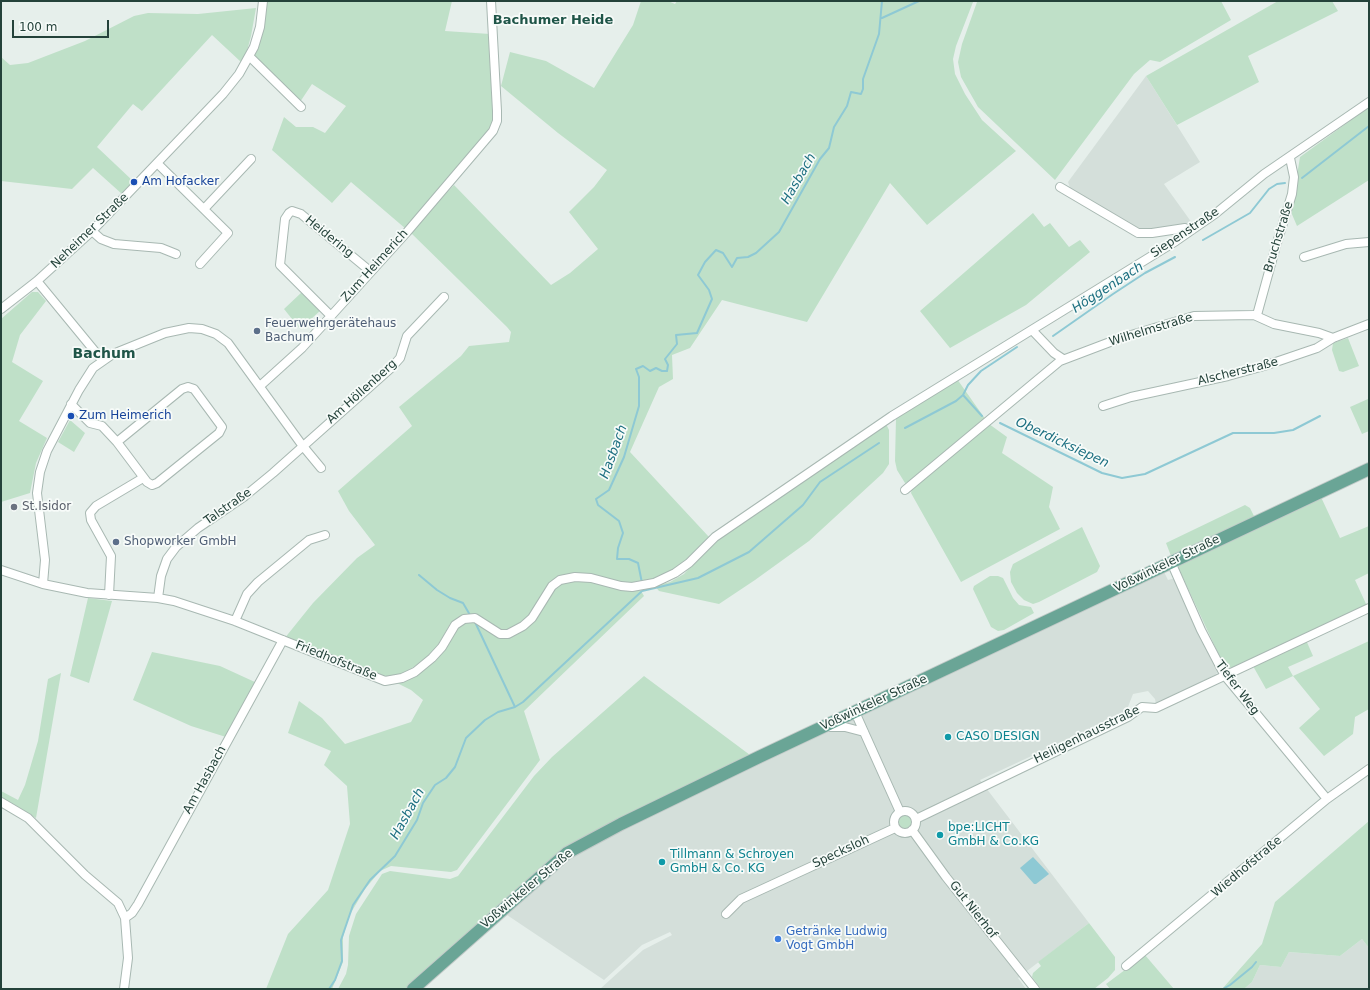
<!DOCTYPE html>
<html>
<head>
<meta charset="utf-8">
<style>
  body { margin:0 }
  #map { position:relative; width:1370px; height:990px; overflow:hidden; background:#e6efeb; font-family:"DejaVu Sans",sans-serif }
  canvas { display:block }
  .frame { position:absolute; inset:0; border:2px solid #24423a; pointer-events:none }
  .scale { position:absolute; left:12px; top:20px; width:97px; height:18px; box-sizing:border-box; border:2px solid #24423a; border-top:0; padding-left:5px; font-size:12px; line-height:14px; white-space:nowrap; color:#24423a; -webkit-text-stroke:3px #f7fbf9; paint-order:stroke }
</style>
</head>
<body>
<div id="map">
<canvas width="1370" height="990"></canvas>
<div class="frame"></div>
<div class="scale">100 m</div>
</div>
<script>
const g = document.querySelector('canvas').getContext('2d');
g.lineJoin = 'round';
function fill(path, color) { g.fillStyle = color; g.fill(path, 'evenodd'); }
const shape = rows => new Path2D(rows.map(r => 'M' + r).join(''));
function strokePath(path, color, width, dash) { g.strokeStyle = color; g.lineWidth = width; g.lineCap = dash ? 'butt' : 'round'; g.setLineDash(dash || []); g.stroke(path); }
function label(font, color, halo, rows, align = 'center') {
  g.font = font + ' "DejaVu Sans",sans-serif'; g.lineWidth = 3.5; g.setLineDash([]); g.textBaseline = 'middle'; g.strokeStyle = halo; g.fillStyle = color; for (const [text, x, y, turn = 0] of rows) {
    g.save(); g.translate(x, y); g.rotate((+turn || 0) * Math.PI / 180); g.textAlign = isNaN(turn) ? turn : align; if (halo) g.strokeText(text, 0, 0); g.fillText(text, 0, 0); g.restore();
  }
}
fill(shape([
  [1146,76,1200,162,1164,184,1192,223,1142,230,1071,191,1068,182],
  [1164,572,1168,580,1175,578,1218,672,1215,675,1156,704,1155,699,1148,691,1133,694,1126,712,980,780,1089,923,1018,978,1026,989,600,989,643,950,672,935,670,932,642,945,604,980,507,915,569,857,660,811],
  [1362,939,1369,948,1369,989,1244,989,1252,982,1260,965,1281,967,1289,952,1340,956]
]), '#d4dfda');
fill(shape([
  [266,1,452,1,445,31,490,34,493,122,486,138,406,229,351,182,332,203,272,150,284,117,296,127,313,127,325,133,346,106,312,84,300,102,254,57,263,29],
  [641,1,668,1,675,4,677,1,1221,1,1231,20,1160,62,1150,60,1134,74,1055,180,978,107,961,77,958,62,962,44,977,2,973,2,956,46,953,59,955,74,965,94,982,120,1016,151,927,225,890,183,807,322,722,300,690,348,672,355,673,379,659,387,630,452,709,537,679,568,667,575,637,584,644,596,524,711,540,760,457,870,451,872,391,866,380,871,365,889,349,916,343,937,343,962,332,989,266,989,288,934,328,890,350,824,347,786,324,765,331,751,288,733,299,701,322,718,345,744,411,722,423,700,411,690,397,683,411,678,430,665,447,645,456,628,450,624,434,652,422,661,402,675,386,678,284,639,313,603,357,558,375,545,349,511,338,491,412,426,399,407,461,356,469,346,509,342,511,332,507,327,410,232,454,185,551,285,570,273,598,249,569,212,594,187,607,170,558,133,501,86,510,52,546,61,594,88,633,25],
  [1278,1,1332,1,1338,11,1248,56,1259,82,1177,125,1146,76],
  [256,8,251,36,247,51,241,62,212,35,142,111,133,104,97,147,133,181,122,194,93,168,72,189,1,181,1,57,10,65,28,63,85,41,134,16,148,13,198,14],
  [1369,107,1369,180,1297,226,1291,212,1300,157],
  [1033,213,1044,227,1050,223,1069,247,1080,240,1090,252,1026,305,950,348,920,311],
  [32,292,38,292,46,301,20,335,12,362,43,381,19,421,47,438,36,463,30,493,1,502,1,319],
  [302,292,321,310,300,329,284,309],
  [1348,338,1359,366,1343,372,1339,371,1332,350,1333,343],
  [957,379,986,420,910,482,905,483,897,470,895,461,896,418],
  [1368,399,1369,431,1362,434,1350,407],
  [70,420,85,433,74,452,58,442],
  [989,424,1007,437,1002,453,1053,487,1049,507,1060,529,961,582,911,493,912,488],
  [882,426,887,426,889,430,889,464,883,473,809,541,755,580,719,604,659,591,655,586,670,582,684,574,713,542],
  [1321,497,1340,538,1369,526,1369,573,1355,580,1367,606,1233,667,1227,668,1224,666,1177,565],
  [1245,505,1250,508,1255,518,1171,556,1166,543],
  [1082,527,1100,566,1097,572,1039,602,1033,604,1024,600,1017,593,1011,582,1010,572,1013,564],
  [990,576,998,576,1003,578,1013,598,1019,605,1031,607,1034,613,1004,630,998,631,991,627,973,589,974,586],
  [88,598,112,601,89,683,70,676],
  [1306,640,1313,656,1288,667,1293,676,1369,641,1369,709,1355,717,1353,734,1324,756,1299,728,1320,709,1293,676,1266,689,1253,666],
  [152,652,220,666,257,683,226,737,191,726,133,700],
  [61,673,36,818,1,798,1,791,18,800,25,785,38,741,48,679],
  [644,676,750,755,563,849,408,989,338,989,346,974,348,965,349,936,356,914,382,874,390,871,450,879,458,876,534,776,552,757],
  '898 822a7 7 0 1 1 14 0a7 7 0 1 1-14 0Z',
  [1369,821,1369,948,1362,939,1340,956,1289,952,1281,967,1260,965,1252,982,1244,989,1222,989,1262,944,1275,902],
  [1089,923,1115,957,1115,970,1108,978,1094,989,1041,989,1032,977,1033,973,1041,966,1038,962],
  [1145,955,1174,989,1110,989,1106,984]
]), '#bfe0c8');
fill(shape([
  [1033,857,1049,874,1036,884,1034,884,1020,868]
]), '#8ec9d4');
strokePath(shape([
  [882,18,919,1],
  [1302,178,1369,126],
  [1203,240,1250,213,1269,189,1277,184,1285,183],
  [1053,336,1113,294,1145,273,1175,257],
  [963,395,982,416],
  [1000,423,1102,473,1122,478,1145,474,1233,433,1274,433,1293,430,1320,416],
  [905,428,956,401,963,395,968,385,981,371,1017,347],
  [419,575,437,590,450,598,463,603,470,615],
  [642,583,638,563,629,559,617,559,618,548,623,533,619,521,598,505,596,499,609,490,624,457,639,406,639,377,636,369,643,366,650,371,656,368,662,371,667,371,668,365,665,359,677,344,676,335,697,333,712,299,709,290,698,275,705,262,716,250,723,253,732,267,737,258,748,257,756,253,779,232,820,159,829,148,834,127,847,106,851,92,861,94,863,89,863,79,879,34,882,1],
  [475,622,515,707],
  [329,989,335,980,342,961,341,940,353,905,370,880,395,856,417,820,423,803,435,785,446,778,455,767,466,738,485,720,498,712,515,707,523,702,642,591,698,578,749,552,803,505,820,482,879,443],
  [1223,989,1230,985,1252,967,1256,962]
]), '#8ec9d4', 2);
const street = shape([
  [249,56,301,107],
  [158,164,228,233,200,264],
  [1060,187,1138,233,1152,233,1185,228,1192,230],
  [204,209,251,159],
  [92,231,101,239,114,244,161,248,176,254],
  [1304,257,1346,244,1369,242],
  [37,281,102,360],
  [1,309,37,281,92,231,223,94,239,74,254,47,260,27,263,1],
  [330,315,280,265,285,219,289,213,292,211,301,214,370,271],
  [1257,315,1276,246,1292,194,1294,177,1290,158],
  [1032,330,1054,353,1063,359],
  [260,386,302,348,407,232,493,131,497,121,497,111,491,1],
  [71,404,90,423,102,426,117,442,147,482,152,485,157,483,219,433,222,427,194,389,188,387,182,389,117,442],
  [1103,406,1131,397,1228,376,1264,366,1317,348,1333,338,1369,324],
  [905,490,1060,361,1118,339,1194,316,1254,315,1274,324,1319,333,1333,338],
  [1171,562,1201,630,1225,676,1327,799],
  [1,570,43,584,45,560,37,493,40,472,47,451,79,390,93,368,113,354,165,333,189,328,202,329,216,334,228,343,302,445,321,468],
  [43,584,87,593,158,598,174,601,235,621,385,681,402,678,415,672,432,658,442,647,455,625,464,619,475,618,500,634,508,634,523,626,532,618,552,586,560,580,575,577,591,578,621,586,632,587,654,583,675,573,689,563,715,537,892,416,1176,241,1215,214,1264,174,1369,102],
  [109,595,111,556,91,520,90,513,96,506,143,478],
  [158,598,161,576,167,559,176,547,198,528,245,496,273,473,391,368,400,358,407,336,444,297],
  [235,621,247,594,258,582,309,540,325,535],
  [855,712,900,812],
  [827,727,845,727,864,732],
  [1,802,28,818,85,875,118,903,125,918,128,958,124,989],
  '894 822a11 11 0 1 1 22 0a11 11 0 1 1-22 0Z',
  [916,819,1128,717,1142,707,1156,708,1369,608],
  [912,830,946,877,1035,989],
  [726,914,741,899,895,828],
  [125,918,132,913,138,904,283,640],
  [1126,966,1327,799,1369,769]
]);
const primary = shape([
  [413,989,567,853,621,824,759,757,1369,469]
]);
strokePath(street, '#a8b8b2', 10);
strokePath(primary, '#c2cac8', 14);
strokePath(street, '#fff', 8);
strokePath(primary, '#6aa596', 12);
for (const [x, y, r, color] of [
  [134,182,4,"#1a4fb4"],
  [257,331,4,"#5c6f8a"],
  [71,416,4,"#1a4fb4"],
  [14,507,4,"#6b7280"],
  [116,542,4,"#5c6f8a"],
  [948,737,4,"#0f9aa8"],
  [940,835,4,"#0f9aa8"],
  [662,862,4,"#0f9aa8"],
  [778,939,4,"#3f7fe0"]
]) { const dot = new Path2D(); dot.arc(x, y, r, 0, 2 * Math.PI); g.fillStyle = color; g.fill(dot); strokePath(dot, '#f7fbf9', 1.5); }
label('12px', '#164399', '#f7fbf9', [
  ["Am Hofacker",142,182],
  ["Zum Heimerich",79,416]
], 'left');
label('12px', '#24423a', '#f7fbf9', [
  ["Neheimer Straße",90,231,-44],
  ["Siepenstraße",1185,233,-34],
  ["Heidering",329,237,39],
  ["Bruchstraße",1279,237,-73],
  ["Zum Heimerich",375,266,-48],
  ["Wilhelmstraße",1151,330,-17],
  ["Alscherstraße",1238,372,-14],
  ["Am Höllenberg",362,392,-42],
  ["Talstraße",228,507,-35],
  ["Voßwinkeler Straße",1167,564,-26],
  ["Friedhofstraße",336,661,22],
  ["Tiefer Weg",1237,688,53],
  ["Voßwinkeler Straße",874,703,-25],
  ["Heiligenhausstraße",1087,735,-26],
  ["Am Hasbach",205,780,-61],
  ["Specksloh",841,852,-25],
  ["Wiedhofstraße",1247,867,-40],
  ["Voßwinkeler Straße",527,889,-40],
  ["Gut Nierhof",973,910,52]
]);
label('12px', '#4e5e75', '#f7fbf9', [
  ["Feuerwehrgerätehaus",265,324],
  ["Bachum",265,338],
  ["Shopworker GmbH",124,542]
], 'left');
label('12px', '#5b616d', '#f7fbf9', [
  ["St.Isidor",22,507]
], 'left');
label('12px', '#0d838f', '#f7fbf9', [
  ["CASO DESIGN",956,737],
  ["bpe:LICHT",948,828],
  ["GmbH & Co.KG",948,842],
  ["Tillmann & Schroyen",670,855],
  ["GmbH & Co. KG",670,869]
], 'left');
label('12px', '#366cbe', '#f7fbf9', [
  ["Getränke Ludwig",786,932],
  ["Vogt GmbH",786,946]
], 'left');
label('bold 13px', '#1f5548', '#f7fbf9', [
  ["Bachumer Heide",553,21]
]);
label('italic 13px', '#1c6f80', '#f7fbf9', [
  ["Hasbach",799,179,-60],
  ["Höggenbach",1108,288,-33],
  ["Oberdicksiepen",1062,443,25],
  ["Hasbach",614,452,-70],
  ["Hasbach",408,814,-61]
]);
label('bold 14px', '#1f5548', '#f7fbf9', [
  ["Bachum",104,354]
]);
</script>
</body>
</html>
